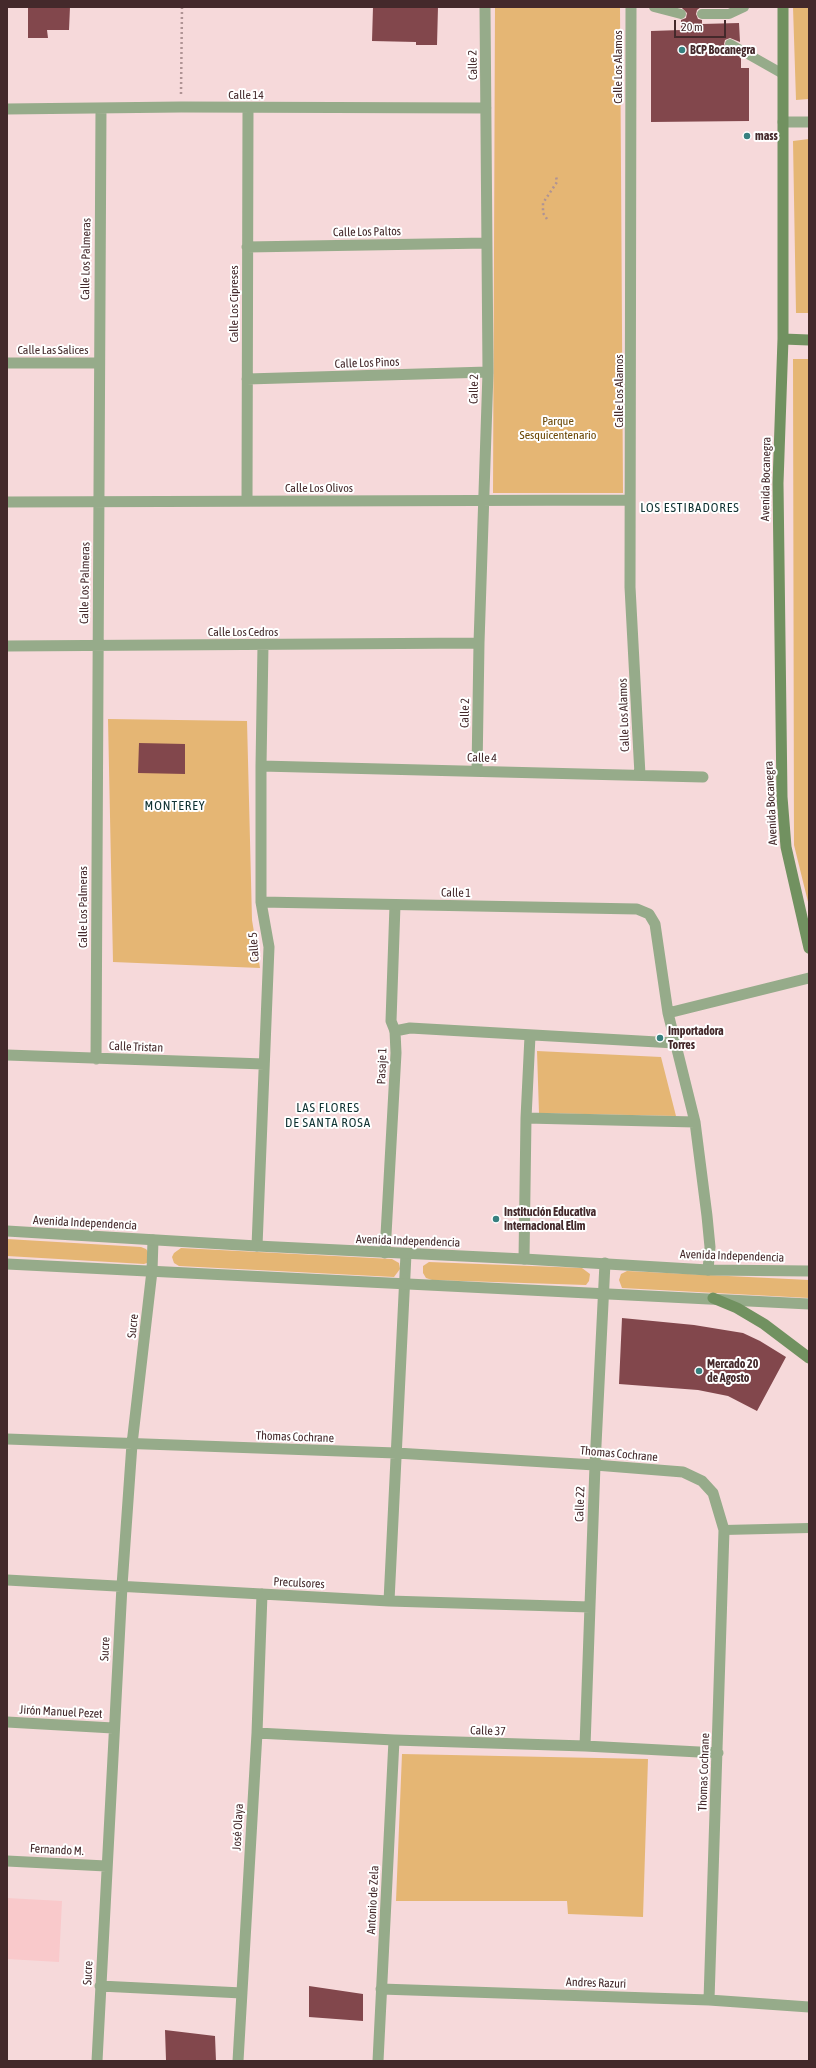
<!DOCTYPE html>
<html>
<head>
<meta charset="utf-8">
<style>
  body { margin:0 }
  #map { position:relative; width:816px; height:2068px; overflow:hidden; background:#f6d9da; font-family:"Asap Condensed",sans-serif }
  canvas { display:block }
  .frame { position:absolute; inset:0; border:8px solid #44292b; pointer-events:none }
  .scale { position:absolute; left:674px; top:20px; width:52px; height:18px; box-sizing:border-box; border:2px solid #44292b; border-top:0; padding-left:5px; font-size:12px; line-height:14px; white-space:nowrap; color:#44292b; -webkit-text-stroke:3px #fff; paint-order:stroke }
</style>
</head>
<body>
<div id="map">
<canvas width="816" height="2068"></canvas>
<div class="frame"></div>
<div class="scale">20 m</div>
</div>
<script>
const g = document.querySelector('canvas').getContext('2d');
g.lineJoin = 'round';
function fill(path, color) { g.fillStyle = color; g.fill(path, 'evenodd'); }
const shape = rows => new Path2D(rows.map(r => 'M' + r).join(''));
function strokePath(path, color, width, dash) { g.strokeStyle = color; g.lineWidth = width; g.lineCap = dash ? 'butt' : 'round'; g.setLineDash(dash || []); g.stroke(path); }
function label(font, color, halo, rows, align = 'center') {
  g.font = font + ' "Asap Condensed",sans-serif'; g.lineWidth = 4; g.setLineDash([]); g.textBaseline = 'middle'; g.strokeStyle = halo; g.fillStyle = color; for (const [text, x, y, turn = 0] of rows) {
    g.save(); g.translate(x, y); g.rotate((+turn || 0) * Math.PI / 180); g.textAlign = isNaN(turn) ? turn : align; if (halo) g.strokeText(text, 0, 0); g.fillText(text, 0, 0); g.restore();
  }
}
fill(shape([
  [7,1898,62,1901,59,1962,7,1959]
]), '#f9c9cb');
fill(shape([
  [495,7,620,7,623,493,493,493],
  [793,7,809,7,809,99,796,100],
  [809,139,809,313,796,313,793,141],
  [793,359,809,359,809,906,794,845],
  [108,719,247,721,252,920,260,968,113,962],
  [537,1051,661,1057,676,1116,539,1113],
  [7,1239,141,1247,146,1249,149,1253,147,1263,144,1264,7,1256],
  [181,1248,392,1259,399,1263,400,1269,394,1277,179,1266,174,1263,172,1257,174,1253],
  [429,1262,582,1268,590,1274,589,1281,586,1285,432,1280,426,1278,423,1273,423,1266],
  [627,1271,809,1280,809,1298,622,1288,619,1280,621,1274],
  [402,1754,648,1759,643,1917,568,1914,567,1901,396,1901]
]), '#e5b674');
fill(shape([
  [28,7,70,7,69,30,47,30,48,38,28,38],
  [373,7,438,7,437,45,416,45,416,42,372,41],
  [681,7,701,7,697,10,696,14,698,19,702,20,702,24,739,23,740,42,730,38,725,40,724,44,727,50,741,57,741,68,749,68,749,121,651,122,651,31,681,30,681,20,686,18,687,13],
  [139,743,185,744,185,774,138,773],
  [622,1318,694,1325,743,1333,760,1341,786,1357,757,1411,728,1396,698,1390,619,1384],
  [309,1986,363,1994,363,2021,309,2017],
  [165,2030,215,2036,216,2061,166,2060]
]), '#82474c');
strokePath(shape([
  [181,94,182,7],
  [547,219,543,213,543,203,557,182,556,176]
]), '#af9394', 2.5, [2, 3]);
strokePath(shape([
  [654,7,681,14],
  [702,14,729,14,744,7],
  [730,44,783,74],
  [724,1530,809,1528]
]), '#96ab8a', 10);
strokePath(shape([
  [395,905,391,1021,395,1031]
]), '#96ab8a', 11);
strokePath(shape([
  [631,7,630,587,640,775],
  [7,109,181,107,486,108],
  [783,122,809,122],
  [247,247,487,243],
  [7,363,98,363],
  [247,379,488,372],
  [247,501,248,108],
  [7,502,630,500],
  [7,646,479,643],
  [261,766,703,777],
  [477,771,479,643,488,372,485,7],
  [261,902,637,909,649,914,655,924,668,1013,695,1122,707,1216,710,1247,708,1270],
  [668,1013,809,978],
  [7,1055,264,1064],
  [96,1059,101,108],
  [526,1118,695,1122],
  [257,1246,269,947,261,902,261,766,263,645],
  [385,1253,396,1053,395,1031,410,1028,675,1043],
  [524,1259,526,1118,530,1036],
  [7,1439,396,1453,595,1465,683,1472,702,1481,713,1493,724,1530,709,2000],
  [7,1580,389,1601,590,1607],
  [389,1601,406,1254],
  [7,1722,113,1728],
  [257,1733,394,1740,585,1746,718,1753],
  [585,1746,595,1465,605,1263],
  [7,1861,106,1866],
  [100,1986,242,1993],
  [381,1989,709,2000,809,2007],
  [97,2061,122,1586,132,1444,152,1271,153,1240],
  [238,2061,257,1733,262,1594],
  [378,2061,394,1740]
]), '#96ab8a', 11);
strokePath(shape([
  [7,1231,257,1246,524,1259,708,1270,809,1271],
  [7,1264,809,1304]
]), '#96ab8a', 11);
strokePath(shape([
  [783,7,783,339,778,483,782,797,786,847,809,948],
  [783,339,809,340],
  [713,1298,737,1308,764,1324,809,1358]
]), '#719160', 11);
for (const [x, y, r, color] of [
  [682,50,4,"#37807f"],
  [747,136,4,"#37807f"],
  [660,1038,4,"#37807f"],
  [496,1219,4,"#37807f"],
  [699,1371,4,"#37807f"]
]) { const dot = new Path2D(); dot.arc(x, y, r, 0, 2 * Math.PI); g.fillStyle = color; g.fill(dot); strokePath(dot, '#fff', 1.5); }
label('bold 12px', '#44292b', '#fff', [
  ["BCP Bocanegra",690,50],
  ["mass",755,136],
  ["Importadora",668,1031],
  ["Torres",668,1045],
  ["Institución Educativa",504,1212],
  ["Internacional Elim",504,1226],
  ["Mercado 20",707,1364],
  ["de Agosto",707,1378]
], 'left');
label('12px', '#44292b', '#fff', [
  ["Calle 2",473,65,-91],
  ["Calle Los Alamos",618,67,-90],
  ["Calle 14",246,95],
  ["Calle Los Paltos",367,232,-1],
  ["Calle Los Palmeras",86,259,-89],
  ["Calle Los Cipreses",234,304,-90],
  ["Calle Las Salices",53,350],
  ["Calle Los Pinos",367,363,-2],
  ["Calle 2",474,389,-89],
  ["Calle Los Alamos",619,391,-90],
  ["Avenida Bocanegra",766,479,-89],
  ["Calle Los Olivos",319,488],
  ["Calle Los Palmeras",85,583,-89],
  ["Calle Los Cedros",243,632],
  ["Calle 2",465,713,-89],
  ["Calle Los Alamos",624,715,-92],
  ["Calle 4",482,758,1],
  ["Avenida Bocanegra",771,803,-93],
  ["Calle 1",456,893,1],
  ["Calle Los Palmeras",83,907,-90],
  ["Calle 5",254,947,-94],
  ["Calle Tristan",136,1047,2],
  ["Pasaje 1",382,1066,-88],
  ["Avenida Independencia",85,1223,3],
  ["Avenida Independencia",408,1241,2],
  ["Avenida Independencia",732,1256,2],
  ["Sucre",133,1326,-84],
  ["Thomas Cochrane",295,1437,2],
  ["Thomas Cochrane",619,1454,5],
  ["Calle 22",580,1504,-88],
  ["Preculsores",299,1583,3],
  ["Sucre",105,1649,-87],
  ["Jirón Manuel Pezet",61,1712,3],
  ["Calle 37",488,1731,2],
  ["Thomas Cochrane",704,1772,-88],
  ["José Olaya",238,1827,-87],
  ["Fernando M.",57,1850,3],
  ["Antonio de Zela",373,1900,-87],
  ["Sucre",88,1973,-87],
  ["Andres Razuri",596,1983,2]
]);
label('12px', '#6a4603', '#fff', [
  ["Parque",558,421],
  ["Sesquicentenario",558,435]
]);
g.letterSpacing = '1px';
label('13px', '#0f3232', '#fff', [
  ["LOS ESTIBADORES",690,508],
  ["MONTEREY",175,806],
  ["LAS FLORES",328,1108],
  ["DE SANTA ROSA",328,1123]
]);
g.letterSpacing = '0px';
</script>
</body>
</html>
